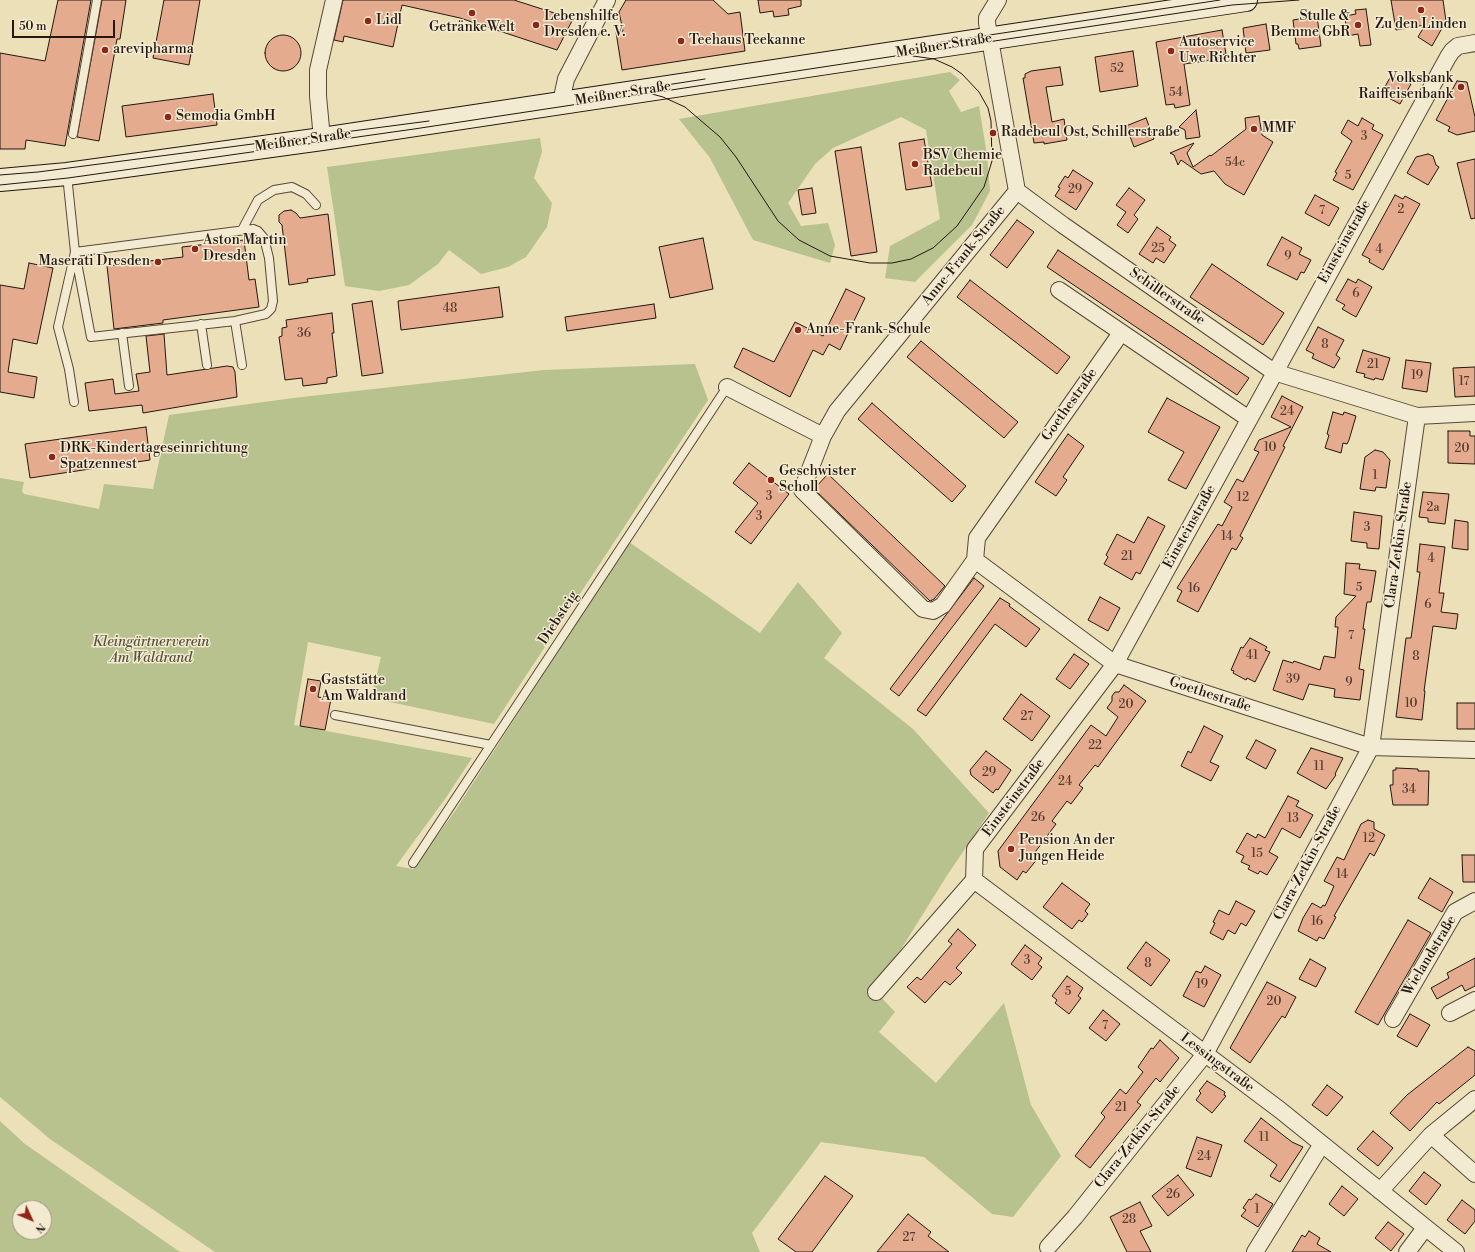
<!DOCTYPE html>
<html>
<head>
<meta charset="utf-8">
<style>
  body { margin:0 }
  #map { position:relative; width:1475px; height:1252px; overflow:hidden; background:#ece0b8; font-family:"Libre Bodoni",serif }
  canvas { display:block }
  .north { position:absolute; left:12px; top:1200px; width:40px; height:40px; box-sizing:border-box; background:#f3ebd1; border:1px solid #a19683; border-radius:50%; rotate:134deg; font-size:11px; font-weight:700; line-height:16px; text-align:center; color:#25160e }
  .north::after { content:''; display:block; margin:auto; width:14px; height:18px; background:#8f2418; clip-path:polygon(50% 0,100% 100%,50% 72%,0 100%) }
  .scale { position:absolute; left:12px; top:20px; width:103px; height:18px; box-sizing:border-box; border:2px solid #25160e; border-top:0; padding-left:5px; font-size:12px; line-height:14px; white-space:nowrap; color:#25160e; -webkit-text-stroke:3px #f3ebd1; paint-order:stroke }
</style>
</head>
<body>
<div id="map">
<canvas width="1475" height="1252"></canvas>
<div class="north">N</div>
<div class="scale">50 m</div>
</div>
<script>
const g = document.querySelector('canvas').getContext('2d');
g.lineJoin = 'round';
function fill(path, color) { g.fillStyle = color; g.fill(path, 'evenodd'); }
const shape = rows => new Path2D(rows.map(r => 'M' + r).join(''));
function strokePath(path, color, width, dash) { g.strokeStyle = color; g.lineWidth = width; g.lineCap = dash ? 'butt' : 'round'; g.setLineDash(dash || []); g.stroke(path); }
function label(font, color, halo, rows, align = 'center') {
  g.font = font + ' "Libre Bodoni",serif'; g.lineWidth = 3; g.setLineDash([]); g.textBaseline = 'middle'; g.strokeStyle = halo; g.fillStyle = color; for (const [text, x, y, turn = 0] of rows) {
    g.save(); g.translate(x, y); g.rotate((+turn || 0) * Math.PI / 180); g.textAlign = isNaN(turn) ? turn : align; if (halo) g.strokeText(text, 0, 0); g.fillText(text, 0, 0); g.restore();
  }
}
fill(shape([
  [950,72,960,80,949,91,961,112,979,106,987,155,990,191,972,225,915,282,885,278,890,246,940,219,926,130,901,117,833,148,815,164,788,203,801,226,828,223,835,245,830,263,753,240,710,158,679,119],
  [540,138,542,152,534,178,552,203,547,227,526,257,508,267,481,274,449,250,438,264,409,285,379,291,345,286,327,167],
  [695,364,708,400,494,724,371,698,381,657,308,642,294,725,472,758,445,799,396,866,413,869,455,811,629,542,760,633,798,582,842,633,824,658,913,729,989,813,946,877,875,991,895,1012,879,1032,936,1083,1004,1003,1031,1105,1061,1156,1013,1217,992,1214,924,1157,821,1142,752,1233,760,1252,215,1252,50,1139,0,1097,0,478,24,482,22,491,24,494,99,509,104,484,153,489,169,415,293,398,544,370],
  [0,1121,25,1144,180,1252,0,1252],
  [20,1208,44,1208,44,1232,20,1232]
]), '#b7c28f');
const building = shape([
  [58,0,91,0,65,146,26,140,25,149,0,149,0,53,45,61,58,0],
  [102,0,126,0,120,39,117,39,99,141,77,137,102,0],
  [164,0,200,0,189,65,153,58,164,0],
  [343,0,514,0,573,19,557,50,460,18,402,5,393,47,344,36,343,42,334,40,343,0],
  [626,0,713,0,728,14,740,12,745,51,622,70,616,32,623,31,619,12,626,0],
  [758,0,801,0,801,6,788,9,789,15,774,17,773,11,760,13,758,0],
  [1391,0,1443,0,1446,21,1432,46,1418,37,1425,25,1396,30,1391,0],
  [1366,9,1371,45,1360,46,1358,34,1347,36,1345,16,1356,14,1355,10,1366,9],
  [1317,16,1321,46,1299,49,1298,44,1296,44,1293,20,1317,16],
  [1266,24,1270,50,1246,53,1243,28,1266,24],
  [1222,30,1226,54,1218,56,1219,59,1184,64,1190,105,1175,108,1174,104,1166,105,1156,42,1222,30],
  '265 53a18 18 0 1 1 36 0a18 18 0 1 1-36 0Z',
  [1133,51,1138,86,1100,92,1095,57,1133,51],
  [1060,67,1063,85,1046,87,1052,122,1064,119,1067,140,1044,144,1044,142,1034,143,1023,78,1025,78,1025,74,1031,71,1060,67],
  [1392,74,1411,84,1400,104,1381,94,1392,74],
  [1457,81,1467,82,1475,117,1475,131,1457,135,1448,131,1450,127,1436,120,1457,81],
  [213,94,217,125,126,137,122,106,213,94],
  [1196,110,1200,137,1186,139,1185,130,1179,127,1196,110],
  [1259,116,1262,135,1273,142,1244,195,1225,184,1214,171,1201,174,1181,160,1178,165,1174,155,1170,153,1194,143,1187,153,1193,167,1210,155,1211,156,1246,129,1245,118,1259,116],
  [1146,118,1154,139,1134,147,1126,126,1146,118],
  [1362,118,1374,125,1372,129,1383,135,1353,190,1333,180,1337,173,1335,172,1352,141,1341,133,1348,120,1358,126,1362,118],
  [924,139,932,186,906,190,899,143,924,139],
  [861,147,877,252,851,256,835,151,861,147],
  [1428,154,1433,156,1436,165,1439,167,1428,185,1407,173,1416,157,1428,154],
  [1475,159,1475,218,1471,219,1457,163,1475,159],
  [1073,170,1093,183,1076,210,1055,196,1060,188,1058,187,1065,176,1068,178,1073,170],
  [812,188,816,213,802,215,798,190,812,188],
  [1129,188,1145,200,1134,215,1138,219,1128,233,1117,225,1126,212,1116,205,1129,188],
  [1315,195,1339,208,1329,226,1305,213,1315,195],
  [1395,195,1403,199,1405,196,1420,204,1383,270,1369,262,1370,259,1362,255,1395,195],
  [291,210,296,213,300,218,328,214,335,275,307,279,308,282,289,285,282,225,279,222,279,215,284,211,291,210],
  [1017,220,1034,232,1007,268,990,255,1017,220],
  [1157,227,1171,237,1169,240,1176,245,1164,263,1156,258,1153,263,1139,254,1157,227],
  [1282,237,1302,248,1299,254,1311,260,1304,273,1301,272,1297,280,1267,265,1282,237],
  [703,238,713,289,670,298,659,247,703,238],
  [244,240,249,280,255,279,259,307,163,320,163,323,114,329,107,266,183,257,182,247,244,240],
  [1058,250,1249,378,1237,395,1047,267,1058,250],
  [29,263,53,268,37,344,13,339,8,372,37,377,34,398,0,392,0,285,24,289,29,263],
  [1212,264,1284,313,1263,345,1190,297,1212,264],
  [1348,279,1356,283,1358,279,1372,287,1356,317,1342,309,1345,305,1336,300,1348,279],
  [970,280,1070,357,1057,374,957,297,970,280],
  [499,287,503,317,401,330,398,301,499,287],
  [846,289,865,298,840,350,829,344,823,355,813,350,790,397,734,367,743,348,774,362,795,322,823,336,846,289],
  [372,301,383,373,362,376,352,304,372,301],
  [654,304,656,318,567,331,565,317,654,304],
  [332,313,334,333,332,333,337,376,327,378,327,383,303,386,302,378,285,380,279,337,282,336,282,328,287,327,286,320,332,313],
  [1318,327,1344,340,1336,355,1340,358,1334,368,1312,358,1314,354,1306,350,1318,327],
  [164,334,167,375,227,366,233,367,235,372,237,397,143,413,142,405,89,411,85,383,113,379,115,394,139,391,136,374,150,372,146,336,164,334],
  [921,341,1018,422,1004,438,907,357,921,341],
  [1363,350,1390,358,1383,380,1375,378,1374,380,1364,377,1365,374,1356,372,1363,350],
  [1406,360,1431,363,1427,392,1402,388,1406,360],
  [1475,367,1475,396,1455,397,1453,368,1475,367],
  [1282,396,1303,407,1283,446,1285,447,1262,493,1240,536,1243,538,1236,550,1232,548,1198,612,1177,601,1182,591,1177,588,1218,524,1222,526,1232,507,1224,502,1237,479,1243,482,1259,452,1254,450,1259,440,1291,427,1271,417,1282,396],
  [1167,398,1220,427,1186,489,1168,480,1184,452,1148,432,1167,398],
  [872,403,966,486,952,502,858,419,872,403],
  [1333,412,1343,415,1344,412,1356,416,1349,440,1347,444,1343,443,1341,453,1325,448,1329,435,1327,434,1333,412],
  [146,427,150,460,30,478,25,444,146,427],
  [1448,431,1470,431,1470,436,1475,436,1475,464,1448,463,1448,431],
  [1068,434,1084,446,1063,477,1067,480,1056,496,1035,482,1068,434],
  [1375,450,1383,452,1390,460,1386,488,1376,487,1375,491,1360,489,1365,457,1375,450],
  [749,463,789,494,751,544,735,532,758,503,733,483,749,463],
  [828,474,945,586,934,599,930,601,814,489,828,474],
  [1423,492,1449,494,1445,524,1428,522,1428,518,1419,517,1423,492],
  [1354,512,1382,516,1379,549,1367,548,1367,543,1351,541,1354,512],
  [1148,517,1165,526,1140,574,1136,572,1132,580,1104,564,1108,557,1106,555,1117,534,1134,543,1148,517],
  [1455,520,1468,522,1468,550,1452,548,1455,520],
  [1420,544,1445,547,1439,593,1444,593,1441,612,1458,614,1456,629,1433,626,1424,691,1425,691,1422,720,1396,717,1406,638,1411,638,1420,572,1417,572,1420,544],
  [1346,563,1360,564,1359,569,1376,571,1371,602,1367,602,1363,629,1365,629,1359,669,1364,670,1360,700,1334,697,1335,689,1309,684,1303,700,1273,690,1283,660,1293,663,1294,661,1320,670,1324,656,1335,658,1338,627,1335,627,1336,617,1356,596,1344,594,1346,563],
  [974,578,984,586,899,696,890,689,974,578],
  [1100,597,1120,608,1108,631,1088,620,1100,597],
  [1000,598,1010,604,1009,606,1040,629,1026,647,995,624,926,716,917,710,1000,598],
  [1250,638,1267,647,1265,650,1270,652,1255,682,1247,678,1246,680,1233,673,1234,671,1231,670,1241,647,1243,648,1250,638],
  [1074,654,1089,664,1070,689,1056,679,1074,654],
  [308,679,321,681,318,697,331,699,325,730,300,726,308,679],
  [1124,685,1146,701,1098,767,1095,765,1079,785,1083,788,1071,804,1067,801,1052,821,1056,824,1033,855,1038,858,1026,873,1023,871,1017,880,1000,867,998,851,1091,725,1106,736,1118,717,1107,708,1112,701,1112,696,1115,692,1119,692,1124,685],
  [1021,694,1050,716,1032,741,1003,719,1021,694],
  [1457,703,1475,703,1475,729,1457,729,1457,703],
  [1204,726,1223,736,1210,762,1219,766,1211,781,1181,766,1188,751,1191,753,1204,726],
  [1256,740,1276,750,1266,769,1246,758,1256,740],
  [1311,748,1343,758,1335,774,1336,775,1326,789,1297,773,1311,748],
  [986,751,1011,770,998,790,996,789,993,793,971,775,970,770,986,751],
  [1396,768,1418,769,1418,771,1429,771,1428,805,1393,805,1390,785,1393,785,1393,770,1396,770,1396,768],
  [1288,796,1299,801,1296,806,1313,815,1300,838,1282,828,1269,852,1278,857,1267,875,1260,871,1258,874,1248,869,1250,866,1241,862,1244,856,1236,852,1247,833,1256,838,1258,834,1265,838,1288,796],
  [1368,820,1374,822,1374,829,1385,835,1374,856,1370,853,1334,916,1336,917,1324,939,1319,937,1317,941,1298,931,1303,918,1312,903,1321,908,1323,905,1325,906,1334,886,1324,881,1337,857,1344,860,1361,824,1368,820],
  [1462,855,1475,855,1475,882,1463,882,1462,855],
  [1430,878,1453,892,1442,912,1418,898,1430,878],
  [1062,883,1090,904,1085,911,1088,914,1082,922,1079,920,1072,929,1043,907,1062,883],
  [1236,901,1255,911,1246,926,1241,923,1235,934,1228,930,1223,940,1210,933,1215,923,1213,922,1219,910,1229,915,1236,901],
  [1408,920,1431,933,1378,1025,1355,1012,1408,920],
  [958,929,976,945,956,968,962,973,950,985,945,981,925,1003,907,987,917,977,921,980,952,944,948,941,958,929],
  [1146,942,1170,960,1151,986,1127,968,1146,942],
  [1025,945,1042,958,1038,964,1042,967,1032,980,1011,964,1025,945],
  [1475,958,1475,986,1465,991,1462,985,1437,999,1431,988,1449,978,1447,973,1475,958],
  [1310,959,1326,968,1316,987,1299,979,1310,959],
  [1205,966,1221,975,1204,1007,1183,996,1196,971,1201,973,1205,966],
  [1067,976,1083,988,1078,996,1081,998,1069,1014,1055,1003,1057,1000,1052,996,1067,976],
  [1267,982,1296,997,1285,1018,1282,1016,1250,1063,1230,1048,1267,982],
  [1103,1010,1120,1024,1106,1041,1089,1028,1103,1010],
  [1410,1014,1430,1025,1417,1047,1397,1036,1410,1014],
  [1160,1040,1179,1058,1160,1082,1156,1078,1137,1102,1141,1105,1090,1168,1075,1156,1105,1117,1101,1113,1120,1089,1126,1094,1143,1072,1138,1067,1151,1048,1153,1049,1160,1040],
  [1468,1047,1475,1051,1475,1075,1439,1104,1437,1102,1410,1131,1390,1113,1407,1095,1468,1047],
  [1207,1081,1225,1092,1224,1095,1226,1096,1212,1113,1196,1100,1201,1093,1199,1091,1207,1081],
  [1327,1085,1343,1097,1327,1116,1312,1105,1327,1085],
  [1261,1118,1292,1142,1303,1147,1280,1182,1270,1176,1277,1165,1244,1141,1261,1118],
  [1373,1131,1393,1148,1378,1166,1357,1149,1373,1131],
  [1197,1137,1222,1145,1211,1177,1186,1168,1197,1137],
  [1424,1172,1441,1185,1426,1205,1409,1191,1424,1172],
  [1178,1175,1194,1195,1168,1216,1152,1196,1178,1175],
  [825,1176,853,1196,812,1252,796,1252,778,1239,825,1176],
  [1342,1186,1358,1199,1344,1216,1329,1204,1342,1186],
  [1256,1194,1273,1204,1258,1227,1241,1216,1246,1210,1243,1208,1249,1199,1251,1200,1256,1194],
  [1462,1200,1475,1210,1475,1221,1465,1234,1447,1220,1462,1200],
  [1140,1202,1152,1226,1140,1231,1151,1252,1127,1252,1110,1217,1140,1202],
  [908,1214,931,1232,928,1236,949,1252,877,1252,908,1214],
  [1388,1222,1404,1234,1391,1251,1375,1238,1388,1222],
  [1309,1231,1320,1238,1317,1244,1331,1252,1292,1252,1302,1235,1305,1237,1309,1231]
]);
fill(building, '#e4ab8e');
strokePath(building, '#25160e', 1);
const service = shape([
  [73,134,97,0],
  [67,175,75,252,58,327,69,369,74,402],
  [253,229,258,231,264,238,269,258,273,301,271,309,266,314,235,321,91,337,75,252,253,229],
  [242,230,258,200,274,190,292,187,306,194,316,205],
  [235,321,242,365],
  [201,324,207,365],
  [122,333,129,386],
  [335,715,491,745],
  [413,863,727,387]
]);
const minor = shape([
  [998,0,987,18,987,23,1017,191,1063,225,1274,372,1417,416,1475,413],
  [564,103,563,93,566,79,607,0],
  [322,139,318,96,318,70,334,0],
  [1017,191,837,411,823,436,802,490,923,609,933,611,943,605,975,560,977,538,1121,333],
  [1059,290,1249,419],
  [727,387,823,436],
  [975,560,1115,664,1371,747,1475,750],
  [974,880,1280,1110,1456,1252],
  [876,992,974,880,975,849,1115,664,1448,57,1452,51,1458,46,1475,43],
  [1450,1013,1475,1000],
  [1393,1019,1455,912,1475,901],
  [1431,1135,1475,1174],
  [1380,1191,1431,1135,1475,1099],
  [1048,1247,1075,1217,1205,1054,1371,747,1417,416],
  [1255,1252,1322,1144],
  [1407,1252,1425,1228]
]);
const secondary = shape([
  [0,180,67,174,322,139,1246,0]
]);
strokePath(service, '#574838', 10);
strokePath(minor, '#574838', 18);
strokePath(secondary, '#25160e', 24);
strokePath(service, '#f3ebd1', 8);
strokePath(minor, '#f3ebd1', 16);
strokePath(secondary, '#f3ebd1', 22);
strokePath(shape([
  [937,43,1220,0],
  [652,94,663,97,685,107,720,137,736,157,778,221,799,240,830,256,870,263,892,263,911,259,933,248,957,226,984,187,992,161,991,121,988,108,979,92,962,74,952,67,934,59,913,56],
  [589,97,705,79],
  [0,175,38,172,429,121],
  [0,185,68,178,414,129,1146,18,1232,5,1299,0]
]), '#25160e', 1);
for (const [x, y, r, color] of [
  [1421,10,4,"#8f2418"],
  [472,13,4,"#8f2418"],
  [368,21,4,"#8f2418"],
  [536,25,4,"#8f2418"],
  [1358,25,4,"#8f2418"],
  [681,41,4,"#8f2418"],
  [105,50,4,"#8f2418"],
  [1171,51,4,"#8f2418"],
  [1461,87,4,"#8f2418"],
  [168,117,4,"#8f2418"],
  [1254,129,4,"#8f2418"],
  [993,133,4,"#8f2418"],
  [915,164,4,"#8f2418"],
  [195,249,4,"#8f2418"],
  [158,262,4,"#8f2418"],
  [798,330,4,"#8f2418"],
  [52,457,4,"#8f2418"],
  [771,480,4,"#8f2418"],
  [313,689,4,"#8f2418"],
  [1011,849,4,"#8f2418"]
]) { const dot = new Path2D(); dot.arc(x, y, r, 0, 2 * Math.PI); g.fillStyle = color; g.fill(dot); strokePath(dot, '#f3ebd1', 1.5); }
label('12px', '#553b2e', null, [
  ["52",1117,69],
  ["54",1176,93],
  ["3",1364,137],
  ["54c",1235,163],
  ["5",1348,176],
  ["29",1075,190],
  ["2",1401,210],
  ["7",1322,211],
  ["25",1158,249],
  ["4",1379,250],
  ["9",1288,257],
  ["6",1356,294],
  ["48",450,309],
  ["36",304,334],
  ["8",1325,345],
  ["21",1373,365],
  ["19",1417,376],
  ["17",1464,382],
  ["24",1287,412],
  ["10",1270,448],
  ["20",1462,449],
  ["1",1375,476],
  ["3",769,497],
  ["12",1243,498],
  ["2a",1433,508],
  ["3",759,517],
  ["3",1367,528],
  ["14",1227,537],
  ["21",1127,557],
  ["4",1431,559],
  ["5",1359,588],
  ["16",1194,589],
  ["6",1428,605],
  ["7",1351,636],
  ["41",1252,656],
  ["8",1416,657],
  ["39",1293,680],
  ["9",1349,683],
  ["10",1411,704],
  ["20",1126,705],
  ["27",1027,717],
  ["22",1095,746],
  ["11",1319,767],
  ["29",989,773],
  ["24",1065,782],
  ["34",1409,790],
  ["26",1038,818],
  ["13",1293,819],
  ["12",1369,839],
  ["15",1257,854],
  ["14",1342,875],
  ["16",1317,922],
  ["3",1027,961],
  ["8",1148,964],
  ["19",1202,985],
  ["5",1068,992],
  ["20",1274,1002],
  ["7",1105,1026],
  ["21",1121,1108],
  ["11",1264,1138],
  ["24",1204,1157],
  ["26",1173,1195],
  ["1",1257,1210],
  ["28",1129,1220],
  ["27",909,1238]
]);
label('14px', '#25160e', '#f3ebd1', [
  ["Lebenshilfe",544,17],
  ["Dresden e. V.",544,33],
  ["Stulle &",1350,17,"right"],
  ["Bemme GbR",1350,33,"right"],
  ["Lidl",376,21],
  ["Zu den Linden",1421,25,"center"],
  ["GetränkeWelt",472,28,"center"],
  ["Teehaus Teekanne",689,41],
  ["Autoservice",1179,43],
  ["Uwe Richter",1179,59],
  ["arevipharma",113,50],
  ["Volksbank",1453,79,"right"],
  ["Raiffeisenbank",1453,95,"right"],
  ["Semodia GmbH",176,117],
  ["MMF",1262,129],
  ["Radebeul Ost, Schillerstraße",1001,133],
  ["BSV Chemie",923,156],
  ["Radebeul",923,172],
  ["Aston Martin",203,241],
  ["Dresden",203,257],
  ["Maserati Dresden",150,262,"right"],
  ["Anne-Frank-Schule",806,330],
  ["DRK-Kindertageseinrichtung",60,449],
  ["Spatzennest",60,465],
  ["Geschwister",779,472],
  ["Scholl",779,488],
  ["Gaststätte",321,681],
  ["Am Waldrand",321,697],
  ["Pension An der",1019,841],
  ["Jungen Heide",1019,857]
], 'left');
label('14px', '#25160e', '#f3ebd1', [
  ["Meißner Straße",944,46,-9],
  ["Meißner Straße",623,94,-9],
  ["Meißner Straße",303,141,-8],
  ["Einsteinstraße",1345,242,-61],
  ["Anne-Frank-Straße",964,256,-51],
  ["Schillerstraße",1167,297,35],
  ["Goethestraße",1070,405,-55],
  ["Einsteinstraße",1190,527,-61],
  ["Clara-Zetkin-Straße",1399,545,-82],
  ["Diebsteig",559,618,-57],
  ["Goethestraße",1210,695,18],
  ["Einsteinstraße",1014,798,-53],
  ["Clara-Zetkin-Straße",1308,863,-62],
  ["Wielandstraße",1430,956,-59],
  ["Lessingstraße",1217,1063,37],
  ["Clara-Zetkin-Straße",1138,1137,-51]
]);
label('italic 14px', '#58523b', '#f3ebd1', [
  ["Kleingärtnerverein",151,643],
  ["Am Waldrand",151,659]
]);
</script>
</body>
</html>
